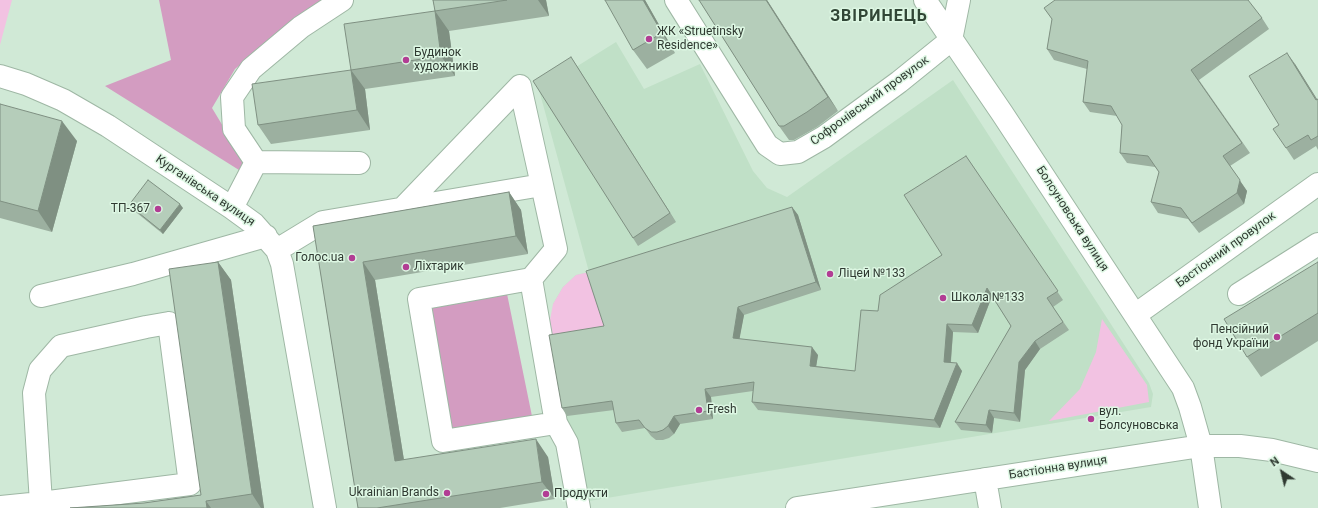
<!DOCTYPE html>
<html>
<head>
<meta charset="utf-8">
<style>
  body { margin:0 }
  #map { position:relative; width:1318px; height:508px; overflow:hidden; background:#d0e9d6; font-family:Roboto,sans-serif }
  canvas { display:block }
  .north { position:absolute; left:1262px; top:452px; width:40px; height:40px; -webkit-text-stroke:3px #ddf7e3; paint-order:stroke; rotate:325deg; font-size:11px; font-weight:700; line-height:16px; text-align:center; color:#2f3931 }
  .north::after { content:''; display:block; margin:auto; width:14px; height:18px; background:#2f3931; clip-path:polygon(50% 0,100% 100%,50% 72%,0 100%) }
</style>
</head>
<body>
<div id="map">
<canvas width="1318" height="508"></canvas>
<div class="north">N</div>
</div>
<script>
const g = document.querySelector('canvas').getContext('2d');
g.lineJoin = 'round';
function fill(path, color) { g.fillStyle = color; g.fill(path, 'evenodd'); }
const shape = rows => new Path2D(rows.map(r => 'M' + r).join(''));
function strokePath(path, color, width, dash) { g.strokeStyle = color; g.lineWidth = width; g.lineCap = dash ? 'butt' : 'round'; g.setLineDash(dash || []); g.stroke(path); }
function label(font, color, halo, rows, align = 'center') {
  g.font = font + ' Roboto,sans-serif'; g.lineWidth = 3; g.setLineDash([]); g.textBaseline = 'middle'; g.strokeStyle = halo; g.fillStyle = color; for (const [text, x, y, turn = 0] of rows) {
    g.save(); g.translate(x, y); g.rotate((+turn || 0) * Math.PI / 180); g.textAlign = isNaN(turn) ? turn : align; if (halo) g.strokeText(text, 0, 0); g.fillText(text, 0, 0); g.restore();
  }
}
fill(shape([
  [616,42,644,89,700,64,753,171,767,188,787,197,953,80,1149,383,1153,394,1151,407,583,502,564,416,553,304,563,287,576,275,589,272,539,90]
]), '#c0e0c7');
fill(shape([
  [0,0,12,0,0,45],
  [589,272,607,326,551,343,549,325,553,304,563,287,576,275],
  [1102,319,1147,385,1149,402,1049,421,1080,389,1096,352]
]), '#f2c2e2');
fill(shape([
  [159,0,324,0,292,21,235,69,212,108,244,161,239,170,105,86,171,60],
  [505,284,534,426,443,441,419,299]
]), '#d39cc1');
const minor = shape([
  [676,0,767,145,780,154,798,152,824,137,899,82,951,40,959,0],
  [925,0,1002,113,1183,388,1190,407,1201,446,1210,508],
  [0,76,26,84,63,100,108,126,232,208,254,224,277,250,282,264,325,508],
  [256,162,234,129,232,97,251,69,301,27,342,0],
  [256,162,359,163],
  [232,208,256,162],
  [402,209,520,86,542,185],
  [277,250,323,222,542,185,556,249,531,279],
  [1239,294,1318,244],
  [41,296,133,274,266,236],
  [1135,315,1318,184],
  [556,423,443,441,419,299,531,279,556,423,567,443,579,508],
  [985,479,990,508],
  [0,507,41,503,190,484,169,323,146,327,61,346,40,370,34,393,41,503],
  [797,508,1201,446,1240,446,1272,450,1318,461]
]);
strokePath(minor, '#9eb7a4', 24);
strokePath(minor, '#fff', 22);
fill(shape([
  [433,0,546,0,549,16,449,31,455,76,365,89,370,130,271,144,258,125,351,70,435,11],
  [645,0,675,53,647,69,633,50],
  [699,0,767,0,838,111,817,127,794,140,789,140,779,126],
  [1044,8,1262,18,1269,29,1199,80,1250,153,1230,166,1247,191,1244,204,1199,233,1188,219,1158,213,1151,202,1159,172,1155,167,1127,163,1120,153,1122,125,1117,116,1090,112,1083,102,1087,69,1054,60,1047,49,1052,19],
  [571,57,676,222,638,246,633,238],
  [1295,64,1317,99,1318,99,1318,150,1316,146,1294,160,1286,148,1279,125],
  [0,104,77,141,52,232,0,218],
  [966,156,1063,300,1053,307,1069,330,1040,349,1025,370,1020,422,994,418,992,433,961,430,955,422,1011,326,992,296,978,333,953,332,951,362,962,371,940,428,758,410,752,402,753,391,711,397,713,419,680,424,674,434,669,438,663,440,656,440,651,436,645,428,622,432,616,423,614,410,567,416,562,408,604,326,792,207,798,215,821,290,744,315,739,339,818,355,816,366,855,371,878,311,942,255],
  [509,192,521,210,528,254,375,280,404,460,548,457,555,499,500,508,358,508,313,226],
  [129,205,183,208,163,234,132,209],
  [218,262,231,280,264,508,70,508,144,503,201,495],
  [1318,262,1318,341,1261,377,1247,357]
]), '#9cb0a0');
fill(shape([
  [538,0,546,0,549,16],
  [643,0,645,0,675,53,662,33],
  [766,0,767,0,838,111,828,97],
  [435,11,449,31,455,76,441,56],
  [1287,53,1295,64,1318,101,1318,102],
  [571,57,576,66,676,222,670,213],
  [351,70,365,89,370,130,357,110],
  [62,121,77,141,52,232,38,211],
  [1223,156,1247,191,1244,204,1237,193],
  [509,192,521,210,528,254,516,236],
  [180,204,183,208,163,234,160,230],
  [792,207,798,215,821,290,816,282],
  [218,262,231,280,264,508,261,508,252,494],
  [363,262,375,280,407,479,395,461],
  [987,288,992,296,978,333,972,325],
  [738,307,744,315,738,347,733,338],
  [947,324,953,332,950,370,944,362],
  [1035,341,1040,349,1025,370,1020,422,1014,413,1019,362],
  [812,347,818,355,815,374,810,366],
  [957,363,962,371,940,428,934,420],
  [705,389,711,397,713,419,708,411],
  [989,410,994,418,992,433,986,425],
  [674,416,680,424,674,434,668,426],
  [536,439,548,457,555,499,542,482],
  [206,501,211,508,207,508]
]), '#7f9082');
const building = shape([
  [433,0,507,0,435,11,433,0],
  [605,0,643,0,662,33,633,50,605,0],
  [699,0,766,0,828,97,807,112,784,126,779,126,699,0],
  [1055,0,1248,0,1262,18,1191,70,1242,143,1223,156,1240,180,1237,193,1192,223,1181,208,1151,202,1159,172,1148,156,1120,153,1122,125,1111,106,1083,102,1088,61,1047,49,1052,19,1044,8,1055,0],
  [435,11,441,56,351,70,344,24,435,11],
  [1287,53,1316,100,1318,99,1318,136,1311,140,1308,135,1286,148,1273,129,1279,125,1249,76,1287,53],
  [571,57,670,213,633,238,533,81,571,57],
  [351,70,357,110,258,125,252,84,351,70],
  [0,104,62,121,38,211,0,201,0,104],
  [966,156,1058,291,1047,298,1063,322,1035,341,1019,362,1014,413,989,410,986,425,955,422,1011,326,987,288,972,325,947,324,944,362,957,363,934,420,752,402,754,382,705,389,708,411,674,416,668,426,663,430,657,432,651,432,645,428,639,420,616,423,612,401,562,408,549,335,604,326,586,271,792,207,816,282,738,307,733,338,812,347,810,366,855,371,861,310,878,311,880,295,942,255,904,195,966,156],
  [148,180,180,204,160,230,129,205,148,180],
  [509,192,516,236,363,262,395,461,536,439,542,482,377,508,358,508,313,226,509,192],
  [218,262,252,494,206,501,207,508,70,508,144,503,201,495,169,269,218,262],
  [1318,262,1318,313,1247,357,1224,319,1318,262]
]);
fill(building, '#b5cdba');
strokePath(building, '#7f9082', 1);
for (const [x, y, r, color] of [
  [649,39,4,"#b23d94"],
  [406,60,4,"#b23d94"],
  [158,209,4,"#b23d94"],
  [352,258,4,"#b23d94"],
  [406,267,4,"#b23d94"],
  [830,274,4,"#b23d94"],
  [943,298,4,"#b23d94"],
  [1277,337,4,"#b23d94"],
  [699,410,4,"#b23d94"],
  [1091,419,4,"#b23d94"],
  [447,493,4,"#b23d94"],
  [546,494,4,"#b23d94"]
]) { const dot = new Path2D(); dot.arc(x, y, r, 0, 2 * Math.PI); g.fillStyle = color; g.fill(dot); strokePath(dot, '#ddf7e3', 1.5); }
label('12px', '#2f3931', '#ddf7e3', [
  ["ЖК «Struetinsky",657,32],
  ["Residence»",657,46],
  ["Будинок",414,53],
  ["художників",414,67],
  ["ТП-367",150,209,"right"],
  ["Голос.ua",344,258,"right"],
  ["Ліхтарик",414,267],
  ["Ліцей №133",838,274],
  ["Школа №133",951,298],
  ["Пенсійний",1269,330,"right"],
  ["фонд України",1269,344,"right"],
  ["Fresh",707,410],
  ["вул.",1099,412],
  ["Болсуновська",1099,426],
  ["Ukrainian Brands",439,493,"right"],
  ["Продукти",554,494]
], 'left');
label('12px', '#2f3931', '#ddf7e3', [
  ["Софронівський провулок",870,101,-36],
  ["Курганівська вулиця",205,191,34],
  ["Болсуновська вулиця",1072,219,57],
  ["Бастіонний провулок",1226,250,-36],
  ["Бастіонна вулиця",1058,468,-9]
]);
g.letterSpacing = '1px';
label('bold 16px', '#314636', '#ddf7e3', [
  ["ЗВІРИНЕЦЬ",879,17]
]);
g.letterSpacing = '0px';
</script>
</body>
</html>
